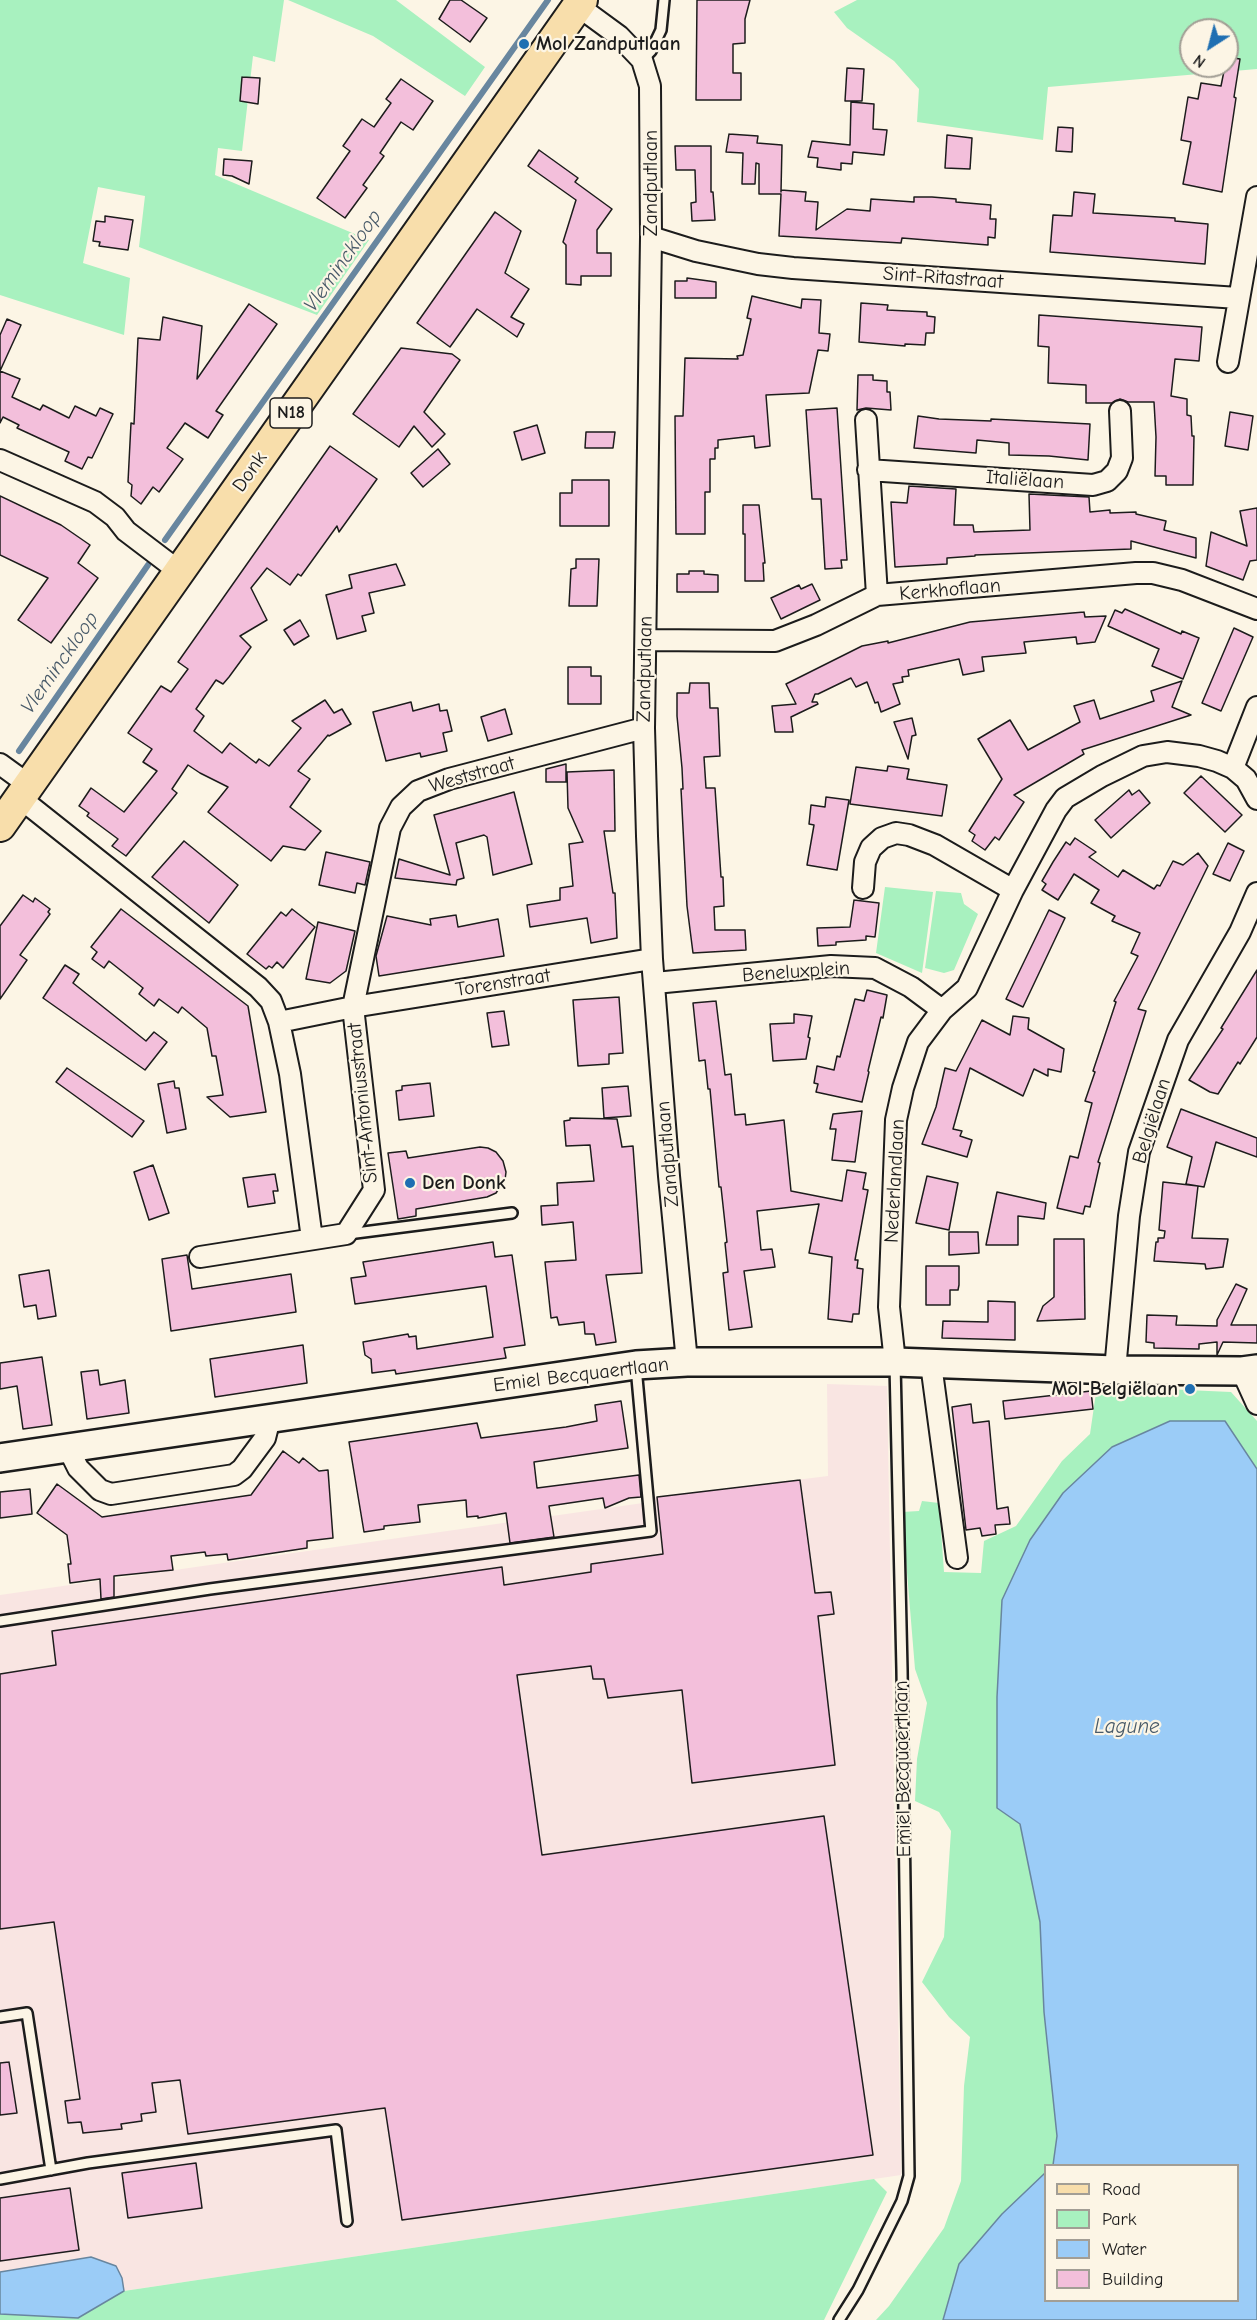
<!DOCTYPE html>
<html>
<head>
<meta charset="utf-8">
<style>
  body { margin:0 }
  #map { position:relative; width:1257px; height:2320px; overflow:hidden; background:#fcf5e5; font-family:"Comic Neue",sans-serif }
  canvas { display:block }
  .legend { position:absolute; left:1044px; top:2164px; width:195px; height:138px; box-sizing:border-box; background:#fcf5e5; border:2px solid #a29e95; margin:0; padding:8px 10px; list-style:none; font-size:18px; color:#1c1c1c }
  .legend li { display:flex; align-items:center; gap:12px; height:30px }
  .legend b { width:30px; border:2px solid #a29e95 }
  .north { position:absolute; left:1179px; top:18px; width:60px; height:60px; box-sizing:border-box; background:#fcf5e5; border:2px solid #a29e95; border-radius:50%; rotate:216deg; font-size:16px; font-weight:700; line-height:24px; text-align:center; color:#1c1c1c }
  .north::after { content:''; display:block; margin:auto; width:21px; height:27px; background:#1f6fb2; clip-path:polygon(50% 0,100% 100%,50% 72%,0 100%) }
</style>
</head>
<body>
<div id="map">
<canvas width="1257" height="2320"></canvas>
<ul class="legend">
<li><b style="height:8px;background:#f8deab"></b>Road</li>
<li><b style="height:16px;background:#a8f1bf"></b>Park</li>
<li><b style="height:16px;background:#9bccf7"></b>Water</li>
<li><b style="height:16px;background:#f3bfdb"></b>Building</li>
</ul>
<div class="north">N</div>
</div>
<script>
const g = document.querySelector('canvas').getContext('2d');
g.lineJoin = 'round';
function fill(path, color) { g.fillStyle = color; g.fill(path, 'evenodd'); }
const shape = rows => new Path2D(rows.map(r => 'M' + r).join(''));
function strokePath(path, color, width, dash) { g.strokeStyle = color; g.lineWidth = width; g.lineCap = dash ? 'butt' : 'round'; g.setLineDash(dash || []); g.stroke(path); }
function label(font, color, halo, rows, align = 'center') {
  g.font = font + ' "Comic Neue",sans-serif'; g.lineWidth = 4.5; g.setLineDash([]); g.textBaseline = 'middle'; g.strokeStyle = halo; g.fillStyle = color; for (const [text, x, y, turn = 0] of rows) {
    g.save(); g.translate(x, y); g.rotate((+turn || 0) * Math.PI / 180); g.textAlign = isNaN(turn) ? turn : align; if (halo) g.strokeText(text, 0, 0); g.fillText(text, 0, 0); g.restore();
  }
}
fill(shape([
  [827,1384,887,1386,901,2175,124,2291,122,2278,91,2257,0,2272,0,1595,643,1503,642,1499,828,1476]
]), '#f9e5e2');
fill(shape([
  [0,0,284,0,275,62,253,56,242,151,218,148,215,175,369,240,317,315,139,247,145,196,98,187,83,263,130,278,124,335,0,295],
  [288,0,396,0,485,67,465,96,373,36],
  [857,0,1257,0,1257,69,1048,87,1043,140,917,122,919,89,894,61,847,28,834,12],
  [1191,30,1227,30,1227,66,1191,66],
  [885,887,933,892,922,973,876,953],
  [936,891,961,893,964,904,978,914,954,970,944,973,925,968],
  [1097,1386,1231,1392,1257,1421,1257,1469,1225,1421,1020,1824,1040,1922,1044,2012,1057,2136,1053,2165,1046,2166,1045,2173,1002,2214,959,2264,943,2320,876,2320,889,2306,944,2228,961,2181,964,2086,970,2037,949,2017,922,1982,944,1937,951,1831,939,1812,915,1801,917,1759,927,1703,915,1669,902,1512,919,1511,922,1501,939,1503,944,1572,981,1573,984,1541,1016,1526,1062,1461,1090,1434],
  [874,2179,887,2192,824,2320,0,2320,0,2314,78,2318,124,2291]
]), '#a8f1bf');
const water = shape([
  [1170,1421,1225,1421,1257,1469,1257,2320,943,2320,959,2264,1002,2214,1045,2173,1046,2300,1238,2300,1238,2166,1053,2165,1057,2136,1044,2012,1040,1922,1020,1824,997,1808,997,1697,1002,1600,1030,1540,1063,1493,1112,1447,1170,1421],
  [91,2257,116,2266,122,2278,124,2291,78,2318,0,2314,0,2272,91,2257]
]);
fill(water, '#9bccf7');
strokePath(water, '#68869f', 1.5);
strokePath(shape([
  [165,540,548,0],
  [19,751,148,565]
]), '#68869f', 6);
const building = shape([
  [450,0,461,0,487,18,470,42,439,19,450,0],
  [697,0,750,0,745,19,745,43,733,44,733,73,741,73,741,100,696,100,697,0],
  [1227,57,1240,59,1234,97,1236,98,1222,192,1183,184,1191,142,1181,140,1188,97,1198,99,1201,83,1221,86,1225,66,1227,66,1227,57],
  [847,68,864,69,862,101,845,101,847,68],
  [242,77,260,78,258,104,240,101,242,77],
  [401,79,433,101,413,130,401,122,380,153,384,156,363,185,367,188,345,218,317,198,350,151,343,146,362,119,374,127,391,103,386,99,401,79],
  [851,102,874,104,873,129,887,130,884,155,853,152,852,164,841,163,841,170,817,167,818,158,808,157,812,141,850,145,851,102],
  [1058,127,1073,128,1072,152,1056,151,1058,127],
  [729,134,758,136,757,143,782,145,781,192,781,190,806,192,805,201,818,202,816,230,847,209,870,211,871,199,914,202,914,197,932,197,956,199,956,202,991,205,990,219,996,219,995,238,988,237,988,245,902,238,901,243,779,236,781,194,759,194,759,164,756,163,755,184,742,184,743,153,726,152,729,134],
  [947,135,972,138,970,169,945,168,947,135],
  [675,146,711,146,711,192,713,192,715,220,692,221,691,203,696,202,695,170,676,170,675,146],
  [539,150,578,178,575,182,612,209,597,230,597,253,611,253,611,276,581,276,581,285,566,284,566,245,563,242,576,200,528,166,539,150],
  [224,159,252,161,249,184,232,176,223,175,224,159],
  [1074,192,1095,194,1093,213,1175,218,1175,221,1208,224,1205,264,1050,252,1053,215,1072,216,1074,192],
  [495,212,521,231,505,273,529,289,511,317,524,324,517,337,477,309,450,347,417,323,495,212],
  [105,216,133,220,128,250,99,246,100,242,93,241,96,221,105,222,105,216],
  [687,278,716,282,716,298,675,298,675,281,687,281,687,278],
  [752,296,801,308,802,299,821,300,819,333,830,334,828,351,818,350,809,393,766,395,770,446,755,448,754,436,718,440,718,448,715,448,715,459,710,459,710,492,705,492,705,534,676,534,675,416,683,416,685,358,738,359,737,356,743,355,751,319,747,318,752,296],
  [861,303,888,305,887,310,927,312,927,316,935,317,934,333,926,333,925,345,905,344,905,346,859,342,861,303],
  [249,304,277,324,216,411,223,415,208,438,185,423,167,448,183,459,159,492,153,487,141,504,131,496,132,485,128,482,131,423,134,424,138,338,160,340,163,317,202,326,197,379,249,304],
  [1039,315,1202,327,1199,361,1175,359,1171,396,1187,399,1187,415,1191,416,1192,436,1194,436,1193,485,1166,485,1166,476,1155,476,1156,437,1154,402,1128,402,1120,399,1112,403,1086,403,1086,385,1048,383,1049,347,1038,346,1039,315],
  [7,319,21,325,0,371,20,379,12,397,40,410,43,405,69,418,75,406,96,416,100,408,113,414,92,458,88,457,82,469,65,461,69,452,17,428,19,425,3,417,0,423,0,335,7,319],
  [401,348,452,354,460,360,424,412,445,434,432,447,414,426,399,447,353,414,401,348],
  [858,375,873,375,873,380,887,381,887,392,890,392,891,410,866,408,857,410,858,375],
  [837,408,847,560,841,560,842,568,825,569,821,499,812,499,806,410,837,408],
  [1230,412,1253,416,1248,450,1225,446,1230,412],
  [918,416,939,419,991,421,991,419,1090,424,1088,460,1049,456,1009,455,1009,443,977,440,976,453,914,448,918,416],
  [537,425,545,453,522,460,514,432,537,425],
  [586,432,615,432,613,448,585,448,586,432],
  [330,446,377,479,339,532,337,526,301,576,298,574,290,585,267,568,251,588,267,620,240,636,251,647,229,677,223,684,216,680,196,709,204,716,194,731,222,753,230,743,256,763,259,759,269,766,301,728,292,721,325,700,334,713,342,709,351,724,329,736,328,735,298,771,310,779,290,807,321,831,305,850,283,846,271,861,208,812,228,787,200,773,188,765,172,789,177,793,126,856,112,846,118,839,87,816,89,813,79,806,91,788,124,812,157,771,143,762,152,749,128,733,161,686,171,692,188,669,178,662,330,446],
  [438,449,450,464,423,487,411,473,438,449],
  [572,480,609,480,609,526,560,526,560,493,572,493,572,480],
  [909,486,956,489,954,525,973,525,974,532,1030,530,1029,494,1089,497,1090,512,1110,510,1110,513,1136,512,1136,514,1166,521,1164,530,1196,538,1196,558,1131,541,1131,549,975,555,975,556,947,558,947,564,895,567,891,502,907,503,909,486],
  [0,496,61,525,90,545,78,563,98,578,51,643,18,620,48,578,0,555,0,496],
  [743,505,759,505,765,563,763,563,764,581,745,581,745,534,743,534,743,505],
  [1257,508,1257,560,1250,561,1243,580,1206,566,1211,532,1247,546,1240,511,1257,508],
  [576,559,599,559,597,606,569,606,571,569,576,568,576,559],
  [396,564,405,585,369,593,374,613,362,616,366,631,337,639,326,595,352,588,349,575,396,564],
  [689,571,704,571,704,574,718,575,718,592,677,592,677,574,689,574,689,571],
  [812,584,820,600,781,619,771,598,799,585,801,589,812,584],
  [1125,609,1181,634,1182,631,1199,638,1183,679,1152,666,1159,649,1108,626,1115,610,1122,613,1125,609],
  [1084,612,1085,617,1106,616,1095,642,1077,644,1076,637,1024,642,1026,653,982,657,984,671,963,675,959,659,908,670,909,676,902,677,903,682,893,684,900,704,881,712,878,702,875,703,867,682,856,687,851,678,818,694,815,694,812,702,817,702,818,704,791,717,793,732,775,732,772,706,796,704,786,684,862,646,888,641,888,643,970,622,1084,612],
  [300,620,309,636,294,645,284,630,300,620],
  [1234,628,1253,637,1221,711,1202,703,1234,628],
  [568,667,591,667,591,676,601,676,601,704,568,704,568,667],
  [1182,681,1172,707,1191,715,1082,750,1084,754,1014,795,1024,802,999,840,995,837,985,850,972,841,975,835,969,831,1002,779,978,739,1010,720,1028,750,1080,722,1074,706,1094,700,1100,719,1154,701,1151,691,1182,681],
  [690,683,709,683,710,708,718,708,720,756,704,757,706,788,715,788,721,877,723,877,724,906,714,907,715,930,745,930,746,950,693,953,687,906,681,789,683,789,682,768,677,716,677,693,689,693,690,683],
  [411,702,413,711,439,704,440,711,447,710,452,731,443,733,447,751,421,757,420,753,386,761,373,712,411,702],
  [505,709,512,734,488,741,481,717,505,709],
  [912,718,916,735,912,736,908,759,894,722,912,718],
  [566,764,566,782,546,782,546,769,566,764],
  [888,766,909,769,907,779,947,785,942,816,850,804,856,767,887,771,888,766],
  [614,770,615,831,604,831,613,893,615,893,617,938,591,943,587,918,530,927,527,905,560,900,560,888,573,886,569,844,583,842,568,808,567,772,614,770],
  [1201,776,1242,815,1225,832,1184,793,1201,776],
  [1129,790,1132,795,1139,790,1150,803,1111,838,1095,820,1129,790],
  [514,792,532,864,493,875,487,837,484,835,456,843,464,878,457,880,456,885,395,878,399,859,450,875,434,815,514,792],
  [826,797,849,800,837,870,807,865,814,825,809,824,811,805,825,807,826,797],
  [1075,838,1096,852,1089,857,1118,877,1123,870,1154,889,1157,885,1160,886,1173,861,1183,865,1198,853,1208,866,1138,1009,1146,1011,1098,1162,1100,1163,1090,1207,1085,1206,1083,1214,1057,1208,1070,1156,1078,1158,1092,1103,1085,1101,1095,1072,1093,1071,1116,1002,1114,1001,1138,956,1131,953,1140,933,1112,921,1115,916,1091,903,1099,890,1074,874,1058,900,1042,890,1046,884,1042,881,1053,862,1066,842,1070,845,1075,838],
  [184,841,238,885,209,923,152,877,184,841],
  [1228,843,1244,851,1230,881,1213,874,1228,843],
  [326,852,370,862,365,885,357,883,355,893,319,885,326,852],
  [23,895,33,902,35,898,50,909,48,912,50,914,20,955,27,960,0,999,0,926,23,895],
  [854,900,879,903,875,937,866,936,866,940,836,942,836,945,818,946,817,928,850,927,854,900],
  [121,909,248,1006,266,1112,230,1117,207,1097,223,1095,216,1056,212,1056,207,1028,182,1007,178,1013,159,999,154,1006,139,994,143,988,109,961,104,968,92,959,97,952,91,947,121,909],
  [292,909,315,927,283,968,277,962,272,968,269,966,266,969,247,954,281,912,286,916,292,909],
  [1049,910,1065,918,1023,1007,1006,999,1049,910],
  [456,915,458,927,498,919,504,956,379,976,376,956,387,916,431,925,430,919,456,915],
  [318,922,355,931,346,971,330,983,306,979,318,922],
  [65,965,79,974,73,983,146,1041,154,1032,167,1042,145,1070,43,998,65,965],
  [1257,970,1257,1037,1240,1064,1238,1062,1218,1094,1210,1092,1189,1080,1223,1029,1221,1028,1257,970],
  [867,990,887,995,883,1018,881,1017,868,1071,869,1072,862,1102,816,1092,818,1084,814,1083,817,1066,834,1070,837,1056,840,1057,855,999,864,1001,867,990],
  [619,997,623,1053,609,1054,609,1064,578,1066,573,1000,619,997],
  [716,1001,725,1075,731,1074,735,1115,745,1114,746,1125,784,1120,791,1191,842,1201,847,1170,866,1173,863,1189,868,1190,855,1260,858,1260,857,1268,863,1269,859,1314,853,1314,852,1322,828,1319,832,1257,809,1253,819,1204,757,1211,761,1250,772,1249,775,1267,744,1271,752,1327,729,1330,723,1273,728,1272,725,1243,727,1242,721,1187,719,1187,710,1089,708,1089,705,1060,699,1061,693,1003,716,1001],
  [504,1011,509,1045,492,1047,487,1013,504,1011],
  [794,1014,812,1016,808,1037,810,1038,806,1059,773,1061,770,1024,794,1023,794,1014],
  [1013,1016,1029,1018,1028,1029,1064,1049,1061,1072,1048,1069,1048,1076,1034,1069,1023,1096,970,1068,953,1129,962,1131,960,1136,972,1140,967,1157,922,1144,936,1107,945,1068,956,1071,982,1020,1010,1035,1013,1016],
  [67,1068,144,1121,132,1137,56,1082,67,1068],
  [174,1081,175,1088,179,1088,186,1129,167,1133,158,1084,174,1081],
  [430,1083,434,1116,399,1120,396,1091,402,1090,402,1086,430,1083],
  [628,1086,631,1116,604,1118,602,1088,628,1086],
  [1181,1109,1257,1138,1257,1157,1216,1142,1204,1187,1186,1184,1192,1157,1167,1147,1181,1109],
  [862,1111,855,1162,832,1160,836,1129,830,1129,833,1114,862,1111],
  [570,1118,617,1119,622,1147,633,1146,642,1273,606,1275,616,1342,596,1345,594,1334,585,1334,584,1322,559,1325,557,1317,551,1318,545,1262,576,1260,573,1222,542,1225,541,1206,558,1205,557,1183,594,1181,590,1145,566,1146,564,1121,570,1120,570,1118],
  [480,1147,488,1148,496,1152,503,1161,506,1172,505,1180,496,1193,487,1197,416,1209,416,1216,398,1219,388,1153,406,1151,408,1158,480,1147],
  [153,1165,169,1213,149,1220,134,1172,153,1165],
  [275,1174,278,1191,273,1191,275,1203,248,1207,243,1178,275,1174],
  [927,1176,958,1183,949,1230,916,1223,927,1176],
  [1163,1182,1198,1186,1192,1238,1228,1239,1223,1267,1206,1269,1205,1264,1154,1261,1156,1242,1158,1242,1158,1238,1164,1238,1165,1231,1159,1230,1163,1182],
  [997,1192,1046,1203,1044,1219,1018,1216,1018,1245,986,1245,997,1192],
  [949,1232,978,1232,979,1253,949,1255,949,1232],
  [1054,1239,1084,1239,1085,1319,1037,1321,1043,1306,1054,1297,1054,1239],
  [493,1242,495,1257,512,1255,525,1345,504,1348,506,1358,396,1374,395,1370,372,1373,371,1359,365,1355,363,1342,408,1334,409,1337,416,1336,417,1349,493,1337,486,1286,355,1304,351,1278,366,1276,363,1262,493,1242],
  [187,1255,192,1289,291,1274,296,1312,171,1331,162,1259,187,1255],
  [926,1266,959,1266,959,1285,958,1290,950,1290,950,1305,926,1305,926,1266],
  [49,1270,56,1316,38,1319,36,1305,24,1307,19,1275,49,1270],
  [1236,1284,1247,1289,1231,1325,1257,1325,1257,1343,1223,1342,1217,1355,1217,1342,1199,1344,1199,1349,1154,1348,1154,1343,1146,1342,1147,1315,1177,1316,1176,1325,1217,1326,1217,1320,1236,1284],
  [988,1301,1015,1302,1015,1340,942,1338,943,1321,988,1322,988,1301],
  [303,1345,307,1383,215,1397,210,1359,303,1345],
  [42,1357,52,1425,23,1429,17,1386,0,1389,0,1363,42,1357],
  [98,1370,100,1385,125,1380,129,1413,87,1419,81,1372,98,1370],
  [1091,1391,1093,1409,1005,1419,1003,1401,1091,1391],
  [621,1401,628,1448,534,1462,537,1488,639,1475,641,1497,629,1498,605,1508,603,1498,549,1506,554,1537,510,1543,506,1513,478,1518,478,1516,467,1517,466,1500,418,1505,420,1522,384,1526,384,1529,364,1532,349,1442,477,1423,481,1438,566,1427,597,1421,595,1405,621,1401],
  [971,1404,973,1423,989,1421,997,1509,1008,1507,1010,1524,995,1525,996,1534,982,1536,980,1528,966,1530,952,1407,971,1404],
  [283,1451,299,1463,303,1458,319,1471,328,1470,333,1538,307,1541,307,1548,228,1560,227,1554,206,1556,205,1552,171,1556,173,1570,114,1576,114,1597,101,1599,100,1579,70,1583,68,1564,71,1564,67,1535,37,1513,57,1484,102,1517,251,1495,283,1451],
  [800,1480,815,1593,831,1592,834,1614,818,1616,835,1765,692,1783,682,1690,608,1698,604,1679,593,1679,591,1666,517,1675,542,1855,824,1816,873,2155,402,2220,385,2108,188,2134,180,2080,152,2083,156,2112,141,2114,142,2121,121,2124,122,2129,83,2133,81,2122,68,2123,65,2101,80,2099,54,1922,0,1929,0,1674,56,1665,52,1631,502,1567,504,1585,591,1572,591,1564,663,1554,657,1497,800,1480],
  [30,1489,32,1514,0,1518,0,1492,30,1489],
  [9,2062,17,2113,0,2115,0,2063,9,2062],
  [196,2163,202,2208,128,2218,122,2173,196,2163],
  [70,2188,79,2250,0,2261,0,2198,70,2188]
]);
fill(building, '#f3bfdb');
strokePath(building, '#1c1c1c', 1.5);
const lane = shape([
  [642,60,651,51,661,30,664,0],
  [348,1234,512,1213],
  [0,1621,210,1589,651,1531,636,1367],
  [0,2017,27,2013,51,2170],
  [0,2179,88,2163,336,2130,347,2221],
  [839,2320,858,2290,902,2201,909,2176,902,1670,895,1364]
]);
const street = shape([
  [578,6,619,36,642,60,650,86,651,237,644,728,647,836,652,959,669,1176,687,1362],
  [651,237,696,251,758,264,793,268,1238,298],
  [1228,362,1257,197],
  [866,420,877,595],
  [0,460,95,502,115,517,126,531,180,572],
  [868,470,1093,485,1107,481,1117,471,1122,458,1120,411],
  [646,640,775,641,816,625,877,595,1136,573,1153,573,1182,580,1257,609],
  [1257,707,1233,768,1246,779,1257,799],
  [0,764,29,785],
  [20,798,258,987,271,1001,279,1022,290,1074,312,1239],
  [1013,890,1056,810,1065,798,1102,776,1143,756,1167,752,1199,756,1217,761,1233,768],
  [655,983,831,966,875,968,911,987,942,1010,967,988,1013,890,935,845,909,835,896,833,882,838,871,848,865,862,863,888],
  [279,1022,353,1007,652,959],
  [200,1257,346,1234,374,1190,353,1007,390,828,401,807,418,791,449,779,644,728],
  [895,1362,889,1307,896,1120,903,1088,918,1042,942,1010],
  [931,1364,957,1558],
  [1115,1370,1129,1216,1139,1152,1178,1040,1240,932,1257,893],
  [1242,1371,1257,1404],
  [68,1448,78,1468,100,1490,111,1494,234,1475,242,1469,265,1438,270,1418]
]);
const secondary = shape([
  [0,1458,636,1365,687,1362,895,1362,1115,1370,1242,1371,1257,1369]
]);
const primary = shape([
  [0,826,582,0]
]);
strokePath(lane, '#1c1c1c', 14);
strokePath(street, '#1c1c1c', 24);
strokePath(secondary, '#1c1c1c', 32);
strokePath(primary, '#1c1c1c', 34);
strokePath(lane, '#fcf5e5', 9);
strokePath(street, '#fcf5e5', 20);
strokePath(secondary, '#fcf5e5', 27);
strokePath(primary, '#f8deab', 30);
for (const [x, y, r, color] of [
  [524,44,6,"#1f6fb2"],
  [410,1183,6,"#1f6fb2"],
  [1190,1389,6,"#1f6fb2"]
]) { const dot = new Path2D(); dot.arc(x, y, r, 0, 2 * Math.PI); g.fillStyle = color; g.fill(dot); strokePath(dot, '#fcf5e5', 2); }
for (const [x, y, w] of [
  [291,413,42]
]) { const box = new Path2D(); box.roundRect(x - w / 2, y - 15, w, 30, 4.5); g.fillStyle = '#fcf5e5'; g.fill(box); strokePath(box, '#1c1c1c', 1.5); }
label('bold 18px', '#1c1c1c', null, [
  ["N18",291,413]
]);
label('bold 20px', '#1c1c1c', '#fcf5e5', [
  ["Mol Zandputlaan",536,44],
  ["Den Donk",422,1183],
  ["Mol Belgiëlaan",1178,1389,"right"]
], 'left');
label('20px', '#1c1c1c', '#fcf5e5', [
  ["Zandputlaan",651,183,-90],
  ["Sint-Ritastraat",943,278,4],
  ["Donk",250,472,-55],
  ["Italiëlaan",1025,480,4],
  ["Kerkhoflaan",950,590,-5],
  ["Zandputlaan",645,669,-89],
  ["Weststraat",472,775,-16],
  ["Beneluxplein",796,972,-4],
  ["Torenstraat",503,983,-9],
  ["Sint-Antoniusstraat",363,1103,-96],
  ["Belgiëlaan",1152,1121,-73],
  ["Zandputlaan",668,1154,-95],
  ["Nederlandlaan",895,1181,-87],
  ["Emiel Becquaertlaan",581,1375,-7],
  ["Emiel Becquaertlaan",903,1769,-91]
]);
label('italic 21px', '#485a69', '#fcf5e5', [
  ["Vleminckloop",343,261,-55],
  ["Vleminckloop",60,663,-55],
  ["Lagune",1127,1727]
]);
</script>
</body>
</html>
